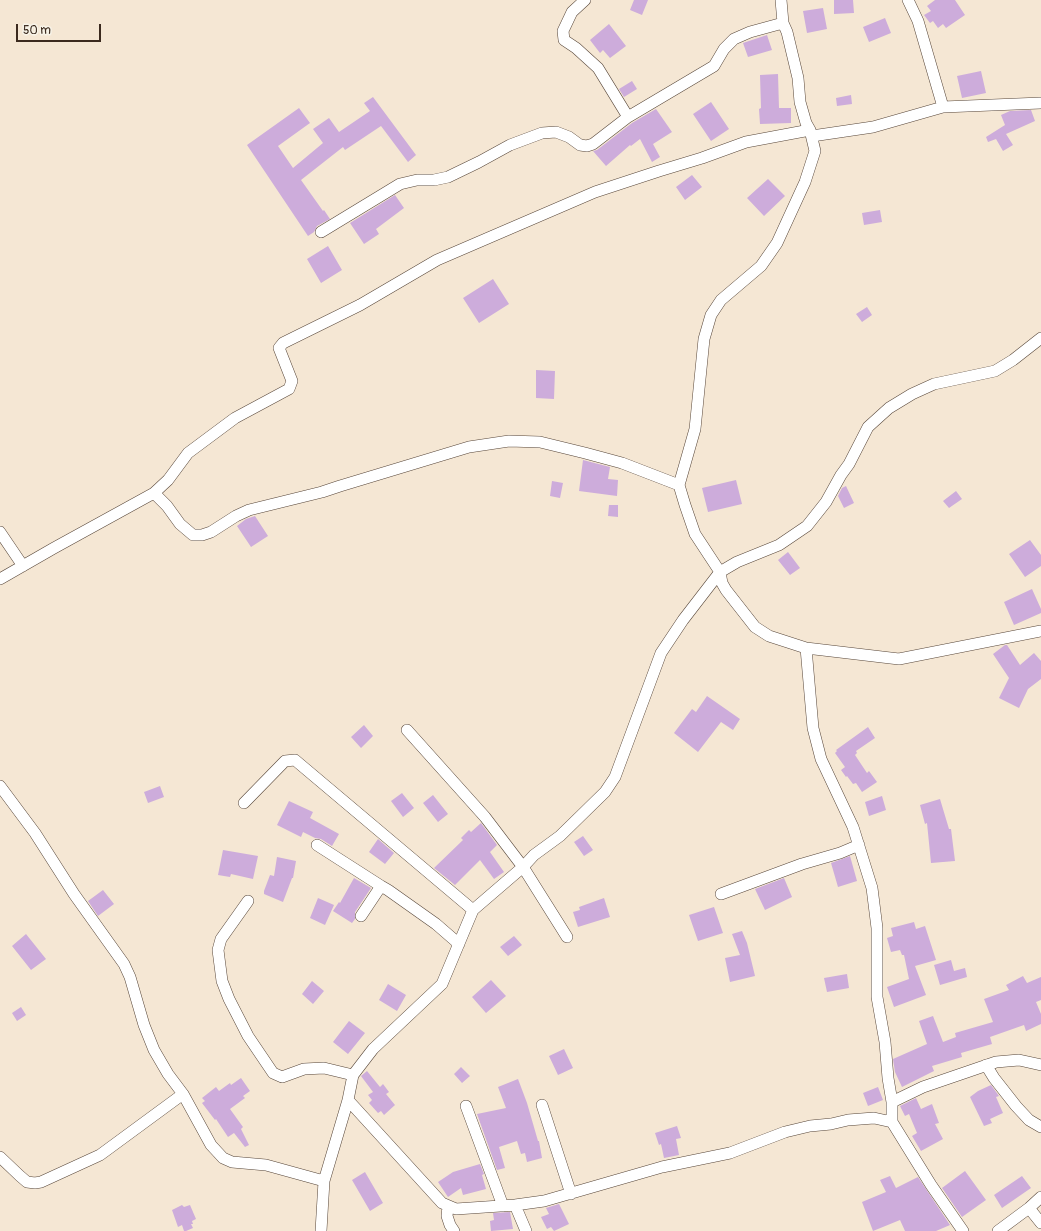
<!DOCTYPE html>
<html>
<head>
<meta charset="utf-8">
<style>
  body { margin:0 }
  #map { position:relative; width:1041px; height:1231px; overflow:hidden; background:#f5e7d4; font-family:Pangolin,sans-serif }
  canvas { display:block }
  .scale { position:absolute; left:16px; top:24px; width:85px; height:18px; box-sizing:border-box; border:2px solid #3b2a1e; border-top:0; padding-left:5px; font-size:12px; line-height:14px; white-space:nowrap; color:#3b2a1e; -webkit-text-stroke:3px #f7f3e8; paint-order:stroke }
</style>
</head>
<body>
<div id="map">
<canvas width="1041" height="1231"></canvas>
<div class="scale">50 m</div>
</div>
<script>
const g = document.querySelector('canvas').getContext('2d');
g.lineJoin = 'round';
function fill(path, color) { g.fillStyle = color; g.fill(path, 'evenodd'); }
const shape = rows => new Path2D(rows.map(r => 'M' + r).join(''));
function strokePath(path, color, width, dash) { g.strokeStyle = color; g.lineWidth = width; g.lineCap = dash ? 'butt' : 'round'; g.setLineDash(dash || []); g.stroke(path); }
fill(shape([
  [634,0,648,0,642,15,630,10],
  [834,0,853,0,854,13,834,14],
  [935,0,955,0,965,15,946,28,943,24,938,28,933,21,930,23,924,15,931,11,927,6],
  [823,8,827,29,807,33,803,11],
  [885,18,891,33,869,42,863,27],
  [609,24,626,46,610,58,603,50,600,53,590,40],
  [767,35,772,50,748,57,743,43],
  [981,71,986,93,962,98,957,76],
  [778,74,779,108,791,108,791,123,760,124,759,109,761,108,760,75],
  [632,81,637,89,624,97,619,89],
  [851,95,852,104,837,106,836,98],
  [373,97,416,155,408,162,381,126,345,150,343,147,301,180,323,211,324,210,330,219,317,226,314,232,308,236,247,145,299,108,310,123,278,146,293,168,323,143,313,129,329,118,339,132,370,111,364,103],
  [711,102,729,129,711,141,693,114],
  [656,109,672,132,653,144,660,157,652,162,640,139,631,146,630,145,606,166,593,151,597,150,632,123],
  [1031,110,1035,121,1006,134,1013,145,1003,151,996,139,988,142,986,137,1005,125,1001,115,1010,111],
  [692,175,702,187,685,200,676,187],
  [768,179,785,196,764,216,747,198],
  [395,195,404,208,376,229,379,234,364,244,350,223],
  [880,210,882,222,864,225,862,213],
  [328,246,342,270,321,283,307,259],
  [493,279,509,304,479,323,463,298],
  [867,307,872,315,862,322,856,314],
  [536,370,555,371,554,399,536,398],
  [583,460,610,467,608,479,618,480,617,496,579,491],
  [736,480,742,504,708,512,702,488],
  [552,481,563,483,560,498,550,496],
  [846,486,854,503,844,508,838,496,842,488],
  [956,491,962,499,949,508,943,501],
  [609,505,618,505,618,517,608,516],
  [255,516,268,536,251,547,237,526,246,519],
  [1030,540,1041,555,1041,566,1025,577,1009,554],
  [788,552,800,568,790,575,778,560],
  [1032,589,1041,609,1041,613,1014,625,1004,602],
  [1005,645,1007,645,1020,665,1034,653,1041,661,1041,679,1028,689,1019,708,999,698,1009,678,993,654],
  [707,696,740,719,733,730,721,722,698,752,674,733,692,709,696,712],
  [364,725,373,736,361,748,351,737],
  [868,727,875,738,856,751,857,753,855,755,867,773,869,771,877,782,862,792,856,783,853,784,847,776,846,777,841,770,845,767,835,753,837,751,836,750],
  [160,786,164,797,148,803,144,792],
  [402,793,414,808,403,817,391,801],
  [433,795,448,814,438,822,423,803],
  [882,796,886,810,869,816,865,802],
  [940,799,949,829,951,829,955,861,931,863,927,823,925,824,920,805],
  [289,801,313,812,310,818,339,834,332,846,321,839,315,838,303,832,301,837,277,825],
  [481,823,497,845,490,852,504,872,494,879,480,860,455,885,434,868,463,840,461,838,469,830,471,832],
  [583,836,593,850,584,856,574,842],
  [378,839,394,853,385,864,369,852],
  [223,850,258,856,253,879,231,874,230,877,218,875],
  [850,856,857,881,838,887,831,863],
  [277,857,296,861,293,878,292,878,283,902,264,894,264,891,270,875,274,876],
  [354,878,371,888,355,912,355,919,352,923,333,911,339,902,340,903],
  [784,878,792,897,765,910,755,889],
  [103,890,114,904,98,916,88,901],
  [318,898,334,905,325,925,310,918],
  [604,898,610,917,578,927,573,912,580,910,579,907],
  [714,907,723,933,698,941,689,915],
  [914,922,916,929,925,926,936,960,915,966,926,995,894,1007,887,987,909,979,904,955,902,955,900,950,891,952,887,938,893,936,891,928],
  [742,931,747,943,755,976,730,982,725,958,740,955,732,934],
  [26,934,46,959,31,970,12,946],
  [514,936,522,945,508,956,500,947],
  [951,960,954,971,965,968,967,977,940,985,934,965],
  [847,974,849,988,827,992,824,978],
  [1023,976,1027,983,1041,977,1041,1000,1036,1002,1041,1014,1041,1024,1026,1031,1024,1025,990,1037,992,1044,961,1053,962,1057,932,1066,934,1071,902,1087,895,1072,893,1059,927,1044,919,1021,933,1016,943,1042,956,1037,955,1033,993,1022,984,999,1009,990,1006,985],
  [491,980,506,996,486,1013,472,997],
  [312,981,324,991,313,1004,302,994],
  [388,984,406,995,397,1011,379,1000],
  [21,1007,26,1015,17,1021,12,1013],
  [349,1021,365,1033,348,1054,333,1042],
  [564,1049,573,1068,558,1075,549,1056],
  [461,1067,470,1076,462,1083,454,1074],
  [367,1071,380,1087,383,1084,389,1092,386,1094,395,1105,384,1115,381,1111,378,1113,369,1103,372,1100,368,1095,373,1092,361,1076],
  [241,1078,250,1091,243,1096,245,1098,230,1109,243,1127,241,1129,249,1145,245,1147,234,1133,228,1137,216,1119,215,1120,202,1103,205,1101,202,1098,216,1087,219,1091,230,1083,231,1085],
  [518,1079,527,1103,538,1141,539,1141,542,1158,527,1162,525,1153,521,1154,517,1141,499,1147,505,1168,497,1170,477,1114,506,1108,498,1087],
  [991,1085,999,1096,996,1097,1003,1113,990,1119,992,1123,984,1126,970,1097,978,1091],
  [878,1087,883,1100,868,1106,863,1093],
  [916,1098,921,1109,932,1104,939,1123,935,1124,943,1139,921,1151,912,1136,917,1133,909,1114,905,1116,900,1106],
  [677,1126,681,1138,676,1139,679,1155,664,1158,661,1144,659,1145,655,1133],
  [480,1164,484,1174,482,1175,486,1189,463,1195,461,1188,448,1197,438,1182,453,1172],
  [965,1171,986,1200,962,1217,942,1188],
  [365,1172,383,1203,370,1211,352,1180],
  [890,1176,896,1188,918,1177,950,1225,936,1231,905,1231,900,1220,873,1231,862,1202,886,1192,880,1180],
  [1022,1176,1031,1188,1002,1208,994,1195],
  [559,1204,569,1224,554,1231,551,1227,547,1229,541,1217,549,1214,546,1208],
  [182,1205,184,1207,190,1205,196,1219,192,1221,193,1224,191,1224,193,1228,186,1231,184,1231,182,1225,178,1227,172,1210],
  [510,1212,513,1229,491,1231,490,1221,494,1220,493,1213]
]), '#cdacdb');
const street = shape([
  [585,0,572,12,563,31,564,40,576,48,598,68,628,117],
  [781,0,783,23,787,32,798,78,800,102,806,123,810,130,815,151,805,182,777,243,761,266,721,300,711,315,704,339,695,429,679,485,685,505,695,534,720,572,722,583,726,590,755,627,769,636,806,648,899,659,1041,631],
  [908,0,918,21,943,107],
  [812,136,873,127,943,107,1041,103],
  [321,232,400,184,417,180,434,180,448,177,479,162,510,145,542,133,556,132,569,137,580,145,587,146,593,144,628,117,714,66,724,49,734,39,750,32,783,23],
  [154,493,168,480,188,453,235,418,289,389,292,381,279,348,283,343,360,305,437,260,595,192,659,171,702,158,746,142,810,130],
  [0,532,23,566],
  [0,579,54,548,154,493,167,506,180,524,193,535,202,535,211,532,236,516,249,510,322,492,340,486,469,447,509,441,540,442,585,453,622,463,679,485],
  [806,648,813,728,821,759,853,827,872,888,877,928,877,997,885,1042,888,1078,892,1102],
  [407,730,485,817,523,867,567,937],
  [0,786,35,833,74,894,124,964,130,977,144,1025,154,1050,168,1074,183,1094,211,1145,223,1158,232,1162,266,1165,324,1181],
  [244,803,285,761,295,760,473,910],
  [317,845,381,886,388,890,436,924,459,944],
  [721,894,802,864,840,853,859,845],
  [248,901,221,939,218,950,222,981,229,999,248,1036,273,1073,282,1077,304,1069,324,1068,353,1075],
  [361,916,381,886],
  [986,1065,994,1078,1016,1106,1029,1120,1041,1127],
  [348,1100,442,1203,456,1209,515,1205,544,1201,662,1167,730,1153,785,1132,810,1126,831,1124,848,1120,874,1118,892,1122,931,1185,963,1231],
  [542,1105,571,1194],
  [466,1106,503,1206],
  [892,1122,892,1102,923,1087,996,1062,1019,1060,1041,1065],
  [0,1157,20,1176,27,1182,35,1183,41,1182,100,1155,183,1094],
  [515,1205,526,1231],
  [448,1206,447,1216,450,1225,454,1231],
  [1029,1208,1041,1223],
  [321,1231,324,1181,348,1100,353,1075,373,1049,442,984,473,910,523,867,534,855,560,836,605,792,615,777,661,653,683,620,720,572,737,562,779,545,807,526,826,502,841,475,849,464,868,427,889,408,912,394,934,384,995,371,1013,360,1041,338],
  [998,1231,1029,1208,1041,1197]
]);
strokePath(street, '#574639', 12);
strokePath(street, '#fff', 11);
</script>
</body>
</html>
